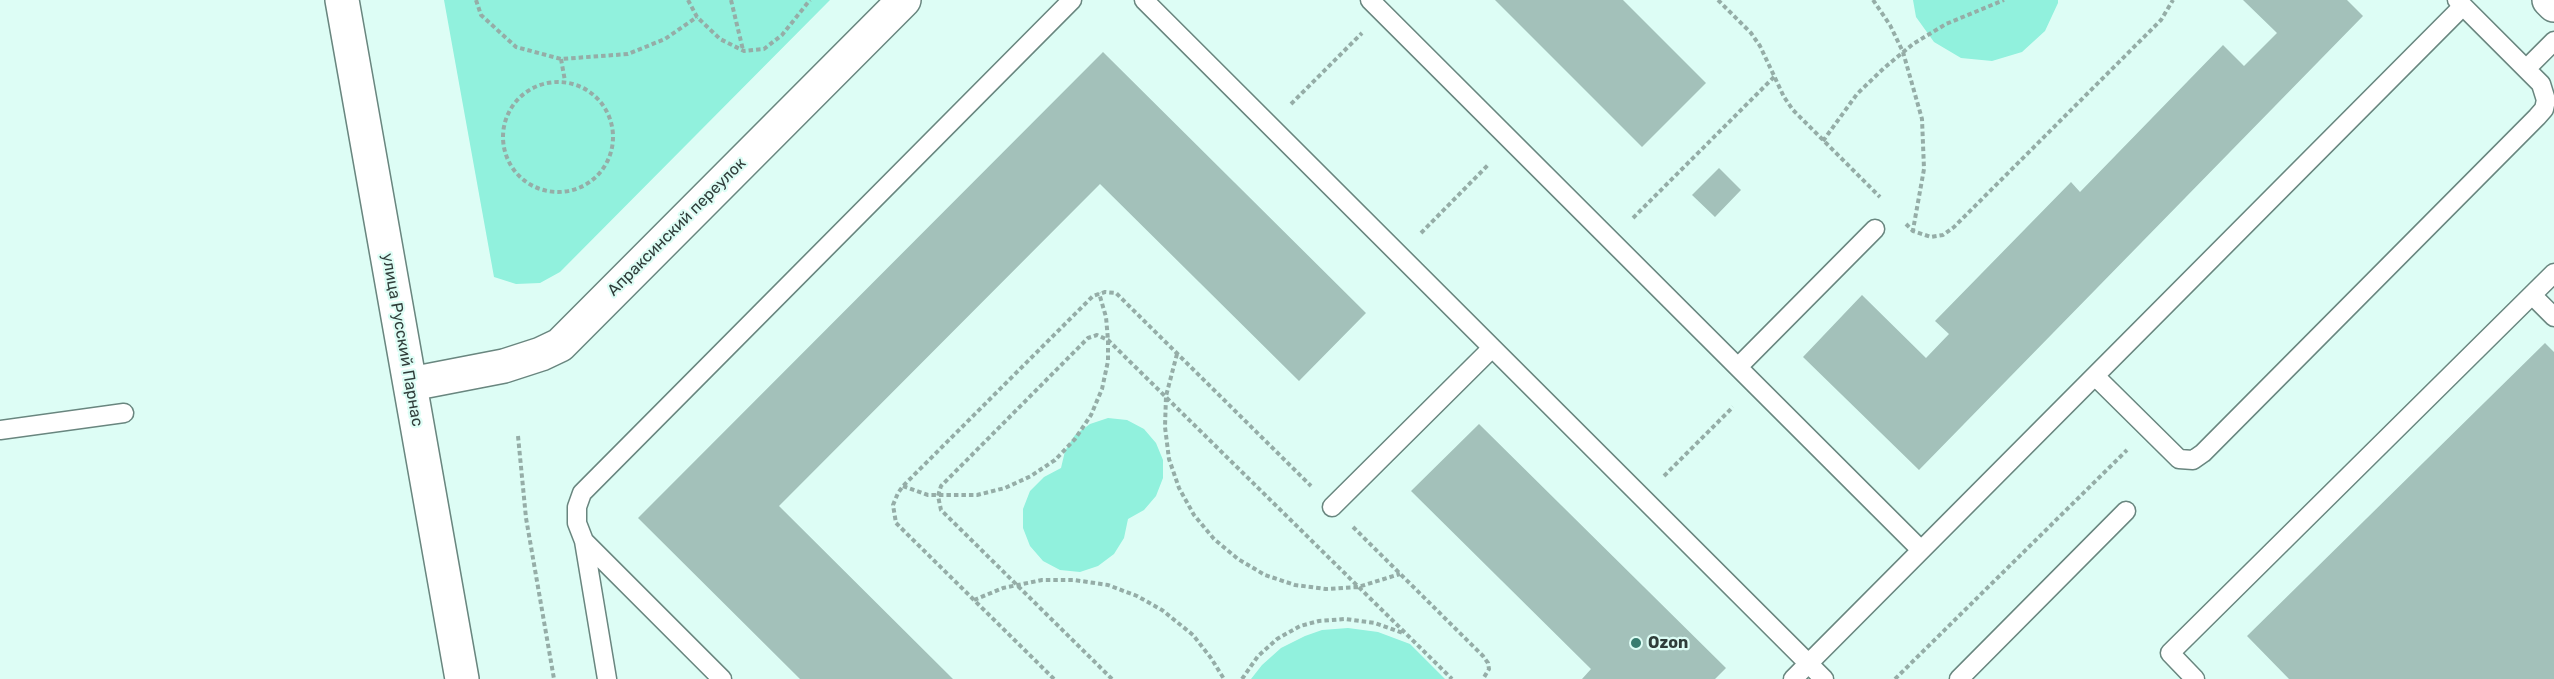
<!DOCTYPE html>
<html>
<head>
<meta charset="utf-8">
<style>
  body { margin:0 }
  canvas { display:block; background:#ddfdf5 }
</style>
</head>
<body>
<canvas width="2554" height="679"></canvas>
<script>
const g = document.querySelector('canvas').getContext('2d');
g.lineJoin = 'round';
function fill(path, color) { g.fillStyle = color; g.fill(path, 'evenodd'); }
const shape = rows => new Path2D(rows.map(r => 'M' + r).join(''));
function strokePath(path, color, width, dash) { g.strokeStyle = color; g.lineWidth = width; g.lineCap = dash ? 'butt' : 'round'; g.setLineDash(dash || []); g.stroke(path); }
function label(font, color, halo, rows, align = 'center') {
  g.font = font + ' Rubik,sans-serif'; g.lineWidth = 4.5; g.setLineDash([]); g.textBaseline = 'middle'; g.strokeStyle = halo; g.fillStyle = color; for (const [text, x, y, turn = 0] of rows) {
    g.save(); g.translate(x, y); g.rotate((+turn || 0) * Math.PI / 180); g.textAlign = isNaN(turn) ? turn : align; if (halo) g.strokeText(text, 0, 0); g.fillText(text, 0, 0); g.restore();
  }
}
fill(shape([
  [444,0,830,0,560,272,540,283,516,284,494,277],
  [1913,0,2058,0,2058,3,2045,31,2022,52,1992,61,1961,58,1934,42,1916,17],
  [1108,418,1127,420,1144,429,1156,443,1163,460,1163,478,1156,496,1144,510,1128,519,1124,538,1114,554,1098,566,1080,572,1060,570,1043,561,1030,546,1023,528,1023,509,1030,491,1044,477,1061,468,1065,451,1075,435,1090,424],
  [1348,628,1378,632,1410,644,1445,679,1251,679,1262,665,1281,648,1305,636,1322,630]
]), '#91f1dd');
fill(shape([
  [1495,0,1623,0,1706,83,1642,147],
  [2243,0,2347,0,2363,16,1919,470,1803,357,1862,295,1926,358,1949,334,1935,321,2071,182,2080,192,2223,45,2244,66,2277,33],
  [1103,52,1366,313,1299,381,1100,184,779,506,953,679,800,679,638,518],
  [1719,168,1741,190,1715,217,1692,195],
  [2545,343,2554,352,2554,679,2289,679,2247,636],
  [1479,424,1726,668,1715,679,1582,679,1591,669,1411,491]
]), '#a3c1ba');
const service = shape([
  [1144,0,1824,679],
  [1370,0,1921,550],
  [2526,69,2554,41],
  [2532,295,2554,317],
  [1738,367,1875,229],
  [2095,376,2179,459,2193,460,2203,453,2537,117,2544,109,2546,100,2541,84,2457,0],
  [0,430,124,413],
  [1332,507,1492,348],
  [584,541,607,679],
  [722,679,584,541,577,523,577,507,582,493,1072,0],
  [1793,679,2463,6],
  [1959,679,2126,511],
  [2195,679,2170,653,2554,273]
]);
const minor = shape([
  [342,0,462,679],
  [2549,0,2554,5],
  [411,384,504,366,541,354,560,345,904,0]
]);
strokePath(service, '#69867f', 21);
strokePath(minor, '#69867f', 36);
strokePath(shape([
  [476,0,481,15,516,47,561,59,628,54,665,39,697,17],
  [688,0,697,17,720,39,744,51,764,49,782,35,810,0],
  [731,0,743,50],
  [1718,0,1751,33,1760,46,1784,97,1793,110,1880,197],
  [1873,0,1890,25,1903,52,1922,119,1924,169,1913,230],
  [561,59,565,81],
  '503 137a55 55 0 1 1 110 0a55 55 0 1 1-110 0Z',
  [1291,104,1362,33],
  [1823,141,1857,94,1884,68,1913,44,1946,24,2004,0],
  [1633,218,1775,76],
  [1906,224,1913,231,1931,237,1943,235,1954,227,2161,20,2173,0],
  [1421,233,1489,164],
  [1177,354,1166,396,1165,427,1169,459,1179,488,1194,515,1214,539,1238,559,1265,575,1295,585,1326,589,1358,587,1400,574],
  [518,436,526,518,554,679],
  [1664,476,1733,407],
  [903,486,928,495,977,495,1005,488,1031,476,1055,460,1075,439,1091,415,1102,389,1108,361,1108,340,1106,317,1099,293],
  [1353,527,1483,656,1488,663,1489,669,1483,679],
  [974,600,1003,588,1042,580,1074,580,1108,585,1137,596,1162,610,1193,635,1211,658,1224,679],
  [1054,679,896,523,893,505,898,493,903,486,1093,296,1105,292,1116,293,1311,486],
  [1112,679,941,510,938,496,941,486,1088,338,1097,335,1108,340,1452,679],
  [1242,679,1258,656,1277,639,1300,626,1319,621,1345,619,1375,623,1403,633],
  [1895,679,2127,450]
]), '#95ada7', 4, [4.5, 3]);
strokePath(service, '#fff', 18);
strokePath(minor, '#fff', 33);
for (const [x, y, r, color] of [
  [1636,643,6,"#387c6f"]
]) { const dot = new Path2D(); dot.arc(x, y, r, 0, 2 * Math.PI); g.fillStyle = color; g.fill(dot); strokePath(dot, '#ddfdf5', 2); }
label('16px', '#303d3a', '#ddfdf5', [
  ["Апраксинский переулок",677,227,-45],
  ["улица Русский Парнас",402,340,80]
]);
label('bold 16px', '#303d3a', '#ddfdf5', [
  ["Ozon",1648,643]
], 'left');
</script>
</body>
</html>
